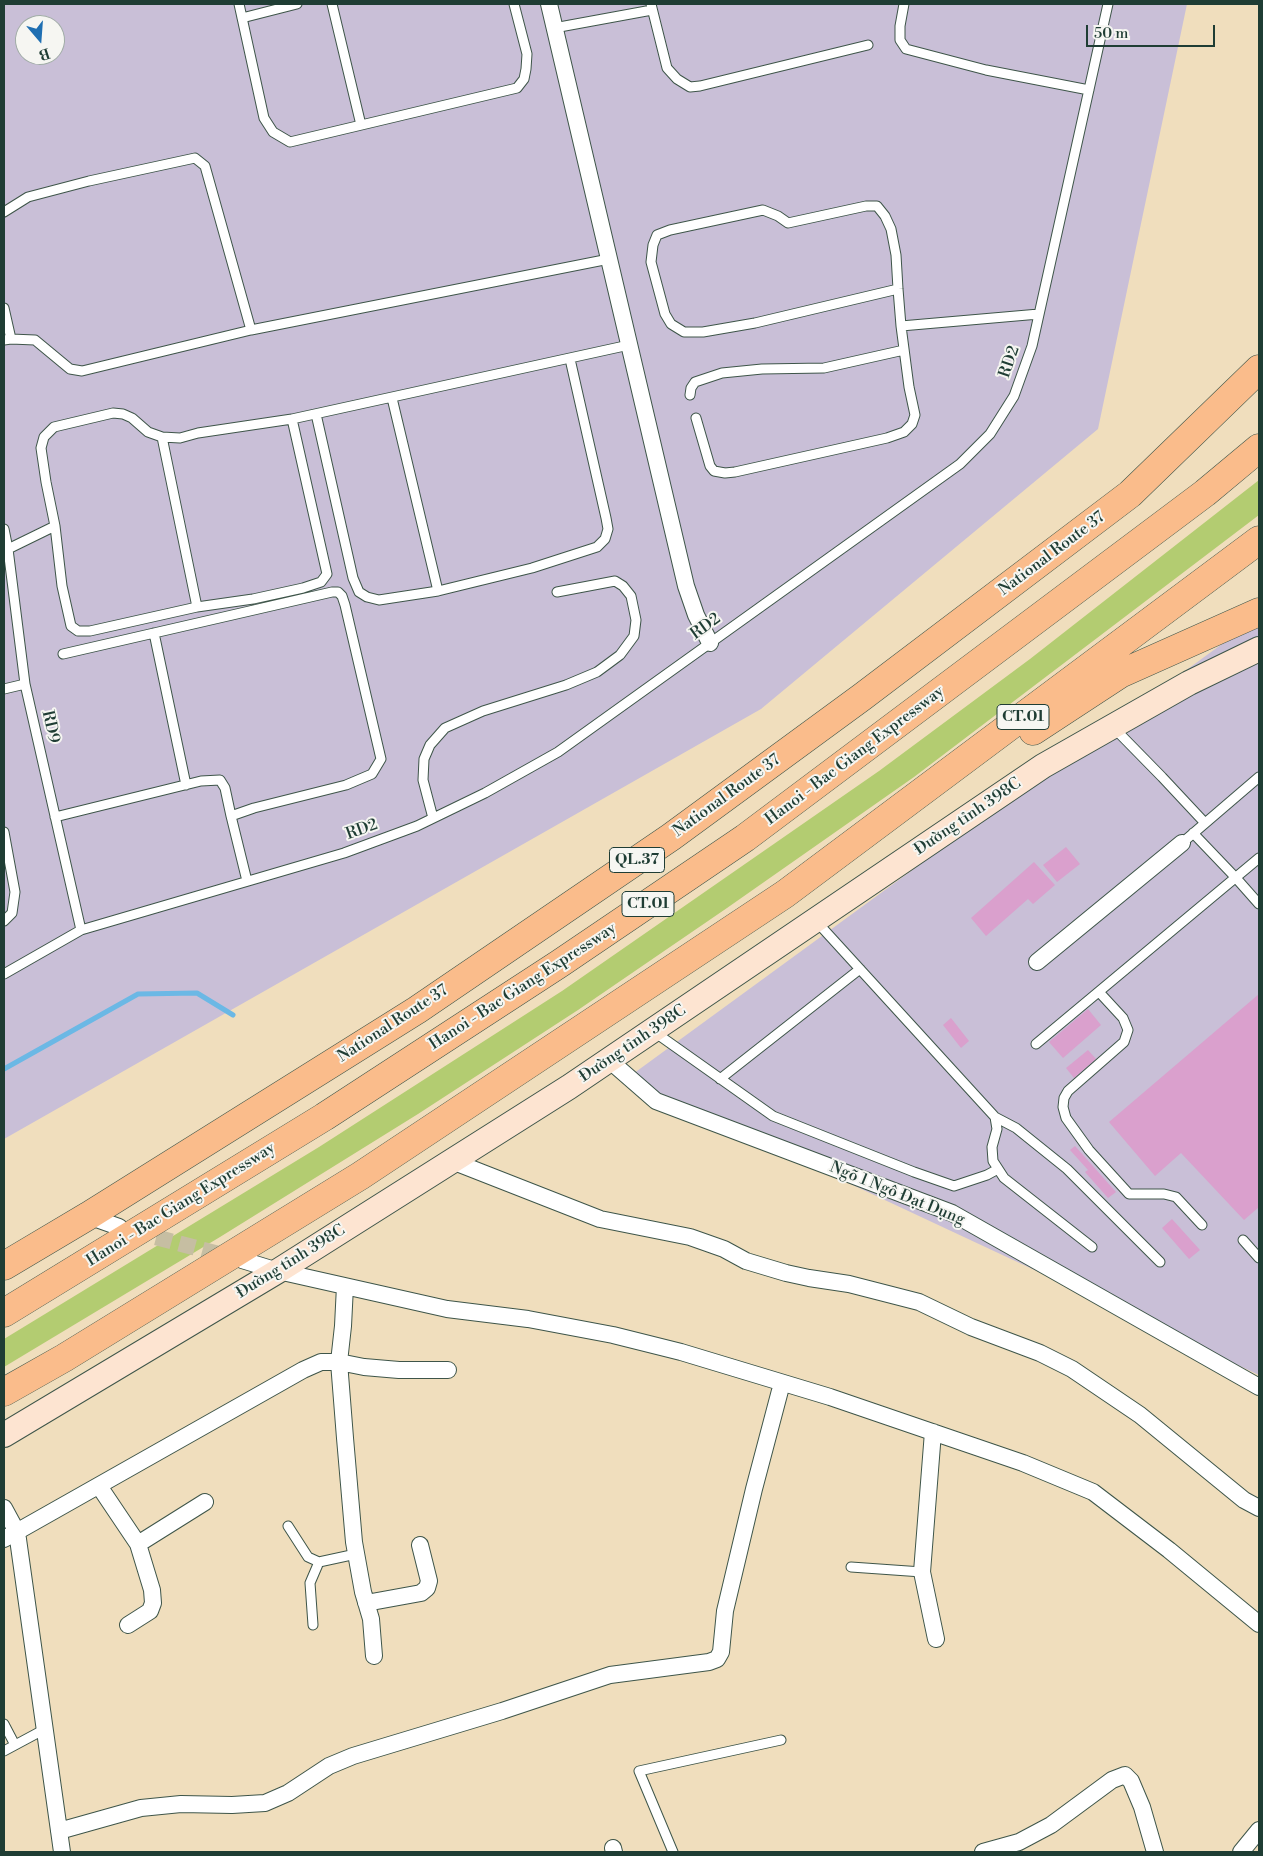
<!DOCTYPE html>
<html>
<head>
<meta charset="utf-8">
<style>
  body { margin:0 }
  #map { position:relative; width:1263px; height:1856px; overflow:hidden; background:#f0debd; font-family:"Libre Bodoni",serif }
  canvas { display:block }
  .frame { position:absolute; inset:0; border:5px solid #1f3d34; pointer-events:none }
  .north { position:absolute; left:15px; top:15px; width:50px; height:50px; box-sizing:border-box; background:#f6f6f2; border:1px solid #a0aca6; border-radius:50%; rotate:162deg; font-size:14px; font-weight:700; line-height:20px; text-align:center; color:#1f3d34 }
  .north::after { content:''; display:block; margin:auto; width:18px; height:22px; background:#1f6fb2; clip-path:polygon(50% 0,100% 100%,50% 72%,0 100%) }
  .scale { position:absolute; left:1086px; top:25px; width:129px; height:22px; box-sizing:border-box; border:2px solid #1f3d34; border-top:0; padding-left:6px; font-size:15px; line-height:18px; white-space:nowrap; color:#1f3d34; -webkit-text-stroke:4px #f6f6f2; paint-order:stroke }
</style>
</head>
<body>
<div id="map">
<canvas width="1263" height="1856"></canvas>
<div class="frame"></div>
<div class="north">B</div>
<div class="scale">50 m</div>
</div>
<script>
const g = document.querySelector('canvas').getContext('2d');
g.lineJoin = 'round';
function fill(path, color) { g.fillStyle = color; g.fill(path, 'evenodd'); }
const shape = rows => new Path2D(rows.map(r => 'M' + r).join(''));
function strokePath(path, color, width, dash) { g.strokeStyle = color; g.lineWidth = width; g.lineCap = dash ? 'butt' : 'round'; g.setLineDash(dash || []); g.stroke(path); }
function label(font, color, halo, rows, align = 'center') {
  g.font = font + ' "Libre Bodoni",serif'; g.lineWidth = 4; g.setLineDash([]); g.textBaseline = 'middle'; g.strokeStyle = halo; g.fillStyle = color; for (const [text, x, y, turn = 0] of rows) {
    g.save(); g.translate(x, y); g.rotate((+turn || 0) * Math.PI / 180); g.textAlign = isNaN(turn) ? turn : align; if (halo) g.strokeText(text, 0, 0); g.fillText(text, 0, 0); g.restore();
  }
}
fill(shape([
  [4,4,1187,4,1098,429,761,709,4,1139],
  [25,25,55,25,55,55,25,55],
  [1259,617,1259,1375,626,1079]
]), '#c9bfd7');
fill(shape([
  [1259,480,1259,515,914,777,727,908,578,1010,418,1114,220,1237,4,1367,4,1339,319,1147,562,991,879,771,1030,659]
]), '#b3cc71');
strokePath(shape([
  [4,1069,138,994,197,993,233,1015]
]), '#6bb8e5', 5);
fill(shape([
  [1066,847,1080,864,1057,882,1043,865],
  [1034,862,1055,885,1033,904,1028,899,986,936,971,918],
  [1259,994,1259,1207,1244,1220,1181,1153,1155,1176,1109,1122],
  [1088,1009,1101,1025,1063,1058,1049,1042],
  [951,1018,969,1041,961,1048,943,1025],
  [1088,1050,1096,1059,1074,1078,1066,1068],
  [1075,1146,1116,1192,1108,1198,1085,1172,1088,1170,1070,1150],
  [1172,1219,1200,1250,1189,1259,1162,1228]
]), '#daa0cd');
strokePath(shape([
  [133,1231,230,1257]
]), '#c6bea2', 16, [16, 8]);
const lane = shape([
  [239,4,264,118,273,132,290,142,517,88,524,79,526,69,527,54,514,4],
  [332,4,361,125],
  [651,4,667,68,677,79,690,87,700,86,868,45],
  [904,4,900,26,900,40,906,49,986,70,1089,90],
  [242,18,297,4],
  [554,28,652,10],
  [4,212,28,197,89,181,195,158,205,166,251,330],
  [898,289,755,323,703,332,684,332,671,324,665,314,651,262,653,245,657,235,670,230,763,210,778,216,788,223,866,206,877,206,885,216,891,229,896,255,898,289,901,326],
  [4,308,11,339],
  [4,340,11,339,35,340,70,369,82,371,251,330,609,259],
  [690,395,691,388,695,382,722,373,762,369,824,368,904,350],
  [392,398,438,591],
  [316,414,353,578,359,592,367,597,379,600,438,591,532,568,597,547,605,539,608,529,606,518,570,359],
  [696,418,710,466,714,471,725,473,735,472,887,438,904,432,912,424,915,415,909,387,901,326,1039,314],
  [292,419,327,574,321,582,303,588,253,599,197,607,90,631,78,631,71,626,62,586,55,526,46,482,41,448,44,437,54,427,113,413,123,414,132,418,148,432,162,437,180,438,198,433,292,419,629,345],
  [162,437,197,607],
  [4,529,8,549,25,684,81,930],
  [8,549,55,526],
  [154,633,186,785],
  [63,654,332,592,338,592,342,596,345,605,381,759,372,774,346,785,254,808,231,816,247,881],
  [4,689,25,684],
  [1113,727,1162,777,1205,823],
  [55,817,201,781,220,780,225,788,231,816],
  [433,818,423,780,424,759,430,745,445,728,483,711,566,685,597,672,620,655,634,636,636,620,631,596,623,586,615,581,557,592],
  [4,832,15,892,12,913,4,921],
  [1193,833,1236,878,1259,904],
  [1182,843,1259,777],
  [816,921,995,1117,997,1129,992,1147,993,1161,1004,1178,1092,1247],
  [4,974,81,930,344,853,417,826,485,793,558,752,960,464,990,434,1014,396,1032,346,1108,4],
  [1099,992,1123,1018,1128,1030,1124,1042,1068,1091,1064,1098,1063,1107,1066,1118,1089,1150,1129,1194,1164,1194,1176,1197,1202,1225],
  [653,1031,773,1116,914,1172,954,1186,987,1175,998,1169],
  [1036,1044,1259,858],
  [720,1079,860,969],
  [995,1117,1016,1128,1067,1169,1160,1262],
  [1243,1240,1259,1258],
  [288,1526,308,1557,319,1562,356,1554],
  [851,1567,922,1572],
  [313,1625,310,1583,319,1562],
  [4,1724,15,1745],
  [4,1751,45,1729],
  [673,1852,639,1771,781,1740]
]);
const street = shape([
  [549,4,686,586,696,615,710,643],
  [1037,962,1182,843],
  [609,1060,656,1101,952,1213,1259,1387],
  [452,1161,600,1219,690,1237,724,1249,746,1261,786,1273,809,1278,849,1284,919,1302,971,1327,1040,1353,1072,1369,1140,1415,1244,1500,1259,1508],
  [88,1216,119,1227],
  [242,1260,278,1271,447,1309,528,1319,613,1335,681,1352,830,1397,1023,1463,1093,1492,1169,1550,1259,1624],
  [345,1286,343,1326,339,1362,345,1438,354,1542,363,1592,371,1619,374,1656],
  [933,1432,922,1572,936,1639],
  [99,1486,138,1544,152,1590,153,1603,150,1611,128,1625],
  [4,1508,17,1532,62,1852],
  [4,1539,303,1370,321,1362,339,1362,364,1367,399,1370,448,1370],
  [138,1544,205,1502],
  [366,1603,421,1593,427,1588,429,1581,420,1545],
  [59,1831,141,1808,181,1804,232,1805,265,1803,288,1793,329,1766,353,1756,502,1711,610,1675,709,1662,717,1659,721,1652,725,1611,754,1489,782,1383],
  [613,1848,614,1852],
  [983,1852,1019,1842,1051,1825,1112,1780,1125,1775,1131,1781,1142,1807,1155,1852],
  [1241,1852,1259,1830]
]);
const secondary = shape([
  [4,1435,278,1271,569,1087,1043,766,1189,683,1259,649]
]);
const highway = shape([
  [1033,731,1120,674,1259,612],
  [4,1266,88,1216,417,1010,671,837,862,697,1130,494,1259,369],
  [4,1313,324,1117,559,964,745,838,1205,493,1259,448],
  [4,1392,64,1358,360,1176,785,894,1259,540]
]);
strokePath(lane, '#3e5549', 11);
strokePath(street, '#3e5549', 18);
strokePath(secondary, '#3e5549', 26);
strokePath(highway, '#3e5549', 29);
strokePath(lane, '#fff', 9);
strokePath(street, '#fff', 16);
strokePath(secondary, '#fde4d1', 24);
strokePath(highway, '#fabc8b', 28);
for (const [x, y, w] of [
  [1023,717,52],
  [637,860,55],
  [648,904,52]
]) { const box = new Path2D(); box.roundRect(x - w / 2, y - 12.5, w, 25, 4); g.fillStyle = '#f6f6f2'; g.fill(box); strokePath(box, '#1f3d34', 1); }
label('bold 15px', '#1f3d34', null, [
  ["CT.01",1023,717],
  ["QL.37",637,860],
  ["CT.01",648,904]
]);
label('16px', '#1f3d34', '#f6f6f2', [
  ["RD2",1010,362,-71],
  ["National Route 37",1052,554,-37],
  ["RD2",706,627,-36],
  ["RD9",50,727,77],
  ["Hanoi - Bac Giang Expressway",855,756,-37],
  ["National Route 37",727,796,-36],
  ["Đường tỉnh 398C",968,817,-34],
  ["RD2",362,830,-20],
  ["Hanoi - Bac Giang Expressway",523,987,-33],
  ["National Route 37",393,1024,-33],
  ["Đường tỉnh 398C",633,1044,-34],
  ["Ngõ 1 Ngô Đạt Dụng",897,1194,22],
  ["Hanoi - Bac Giang Expressway",181,1205,-32],
  ["Đường tỉnh 398C",291,1262,-32]
]);
</script>
</body>
</html>
